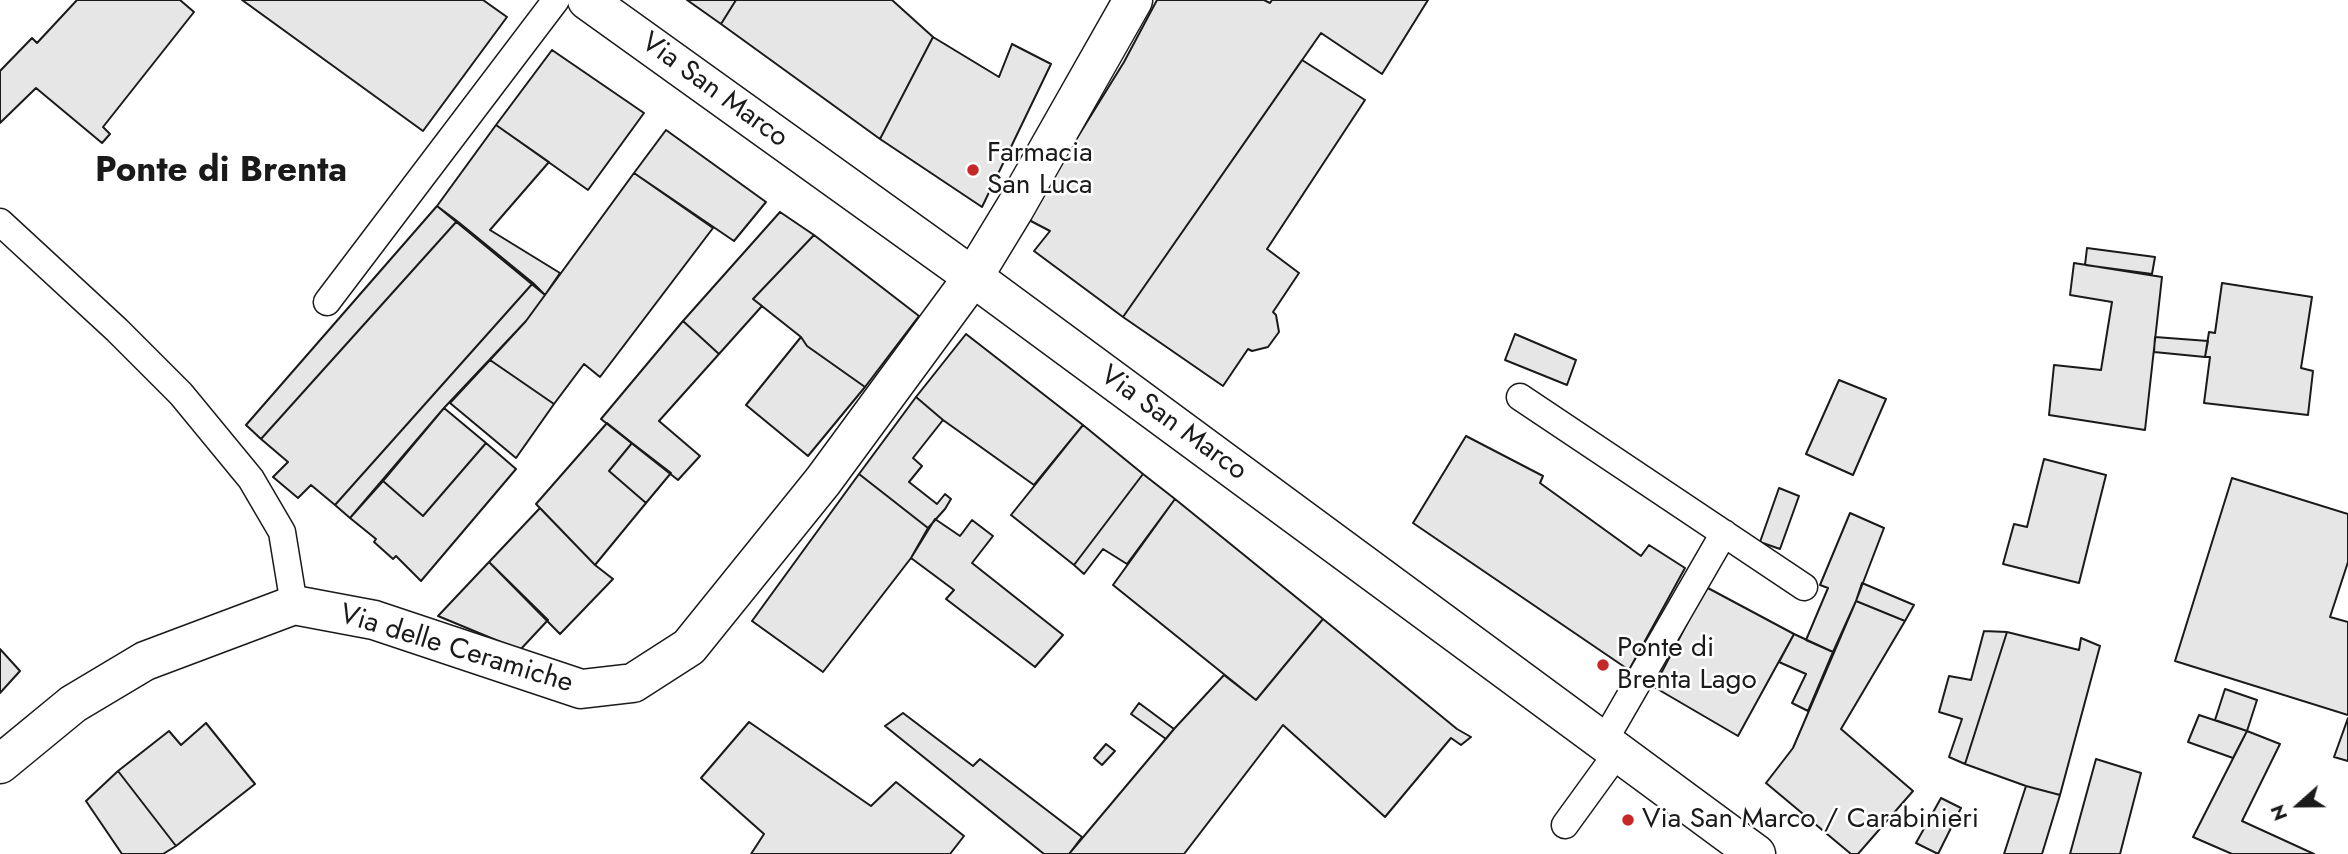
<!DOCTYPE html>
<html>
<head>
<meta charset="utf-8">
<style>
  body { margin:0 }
  #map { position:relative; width:2348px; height:854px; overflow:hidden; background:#fff; font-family:Jost,sans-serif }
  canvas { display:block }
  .north { position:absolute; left:2264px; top:770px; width:70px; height:70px; -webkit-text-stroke:5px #fff; paint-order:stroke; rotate:249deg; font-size:19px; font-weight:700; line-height:28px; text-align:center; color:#1a1a1a }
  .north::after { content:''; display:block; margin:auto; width:24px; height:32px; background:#1a1a1a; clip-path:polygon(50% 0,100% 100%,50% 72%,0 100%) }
</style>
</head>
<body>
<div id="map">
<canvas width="2348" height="854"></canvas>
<div class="north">N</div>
</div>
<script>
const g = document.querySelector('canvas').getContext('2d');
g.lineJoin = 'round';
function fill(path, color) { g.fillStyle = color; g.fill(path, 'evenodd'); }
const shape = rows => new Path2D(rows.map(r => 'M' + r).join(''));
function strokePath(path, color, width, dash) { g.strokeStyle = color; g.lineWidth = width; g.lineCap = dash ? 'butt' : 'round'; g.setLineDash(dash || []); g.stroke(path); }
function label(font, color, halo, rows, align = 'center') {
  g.font = font + ' Jost,sans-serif'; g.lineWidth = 5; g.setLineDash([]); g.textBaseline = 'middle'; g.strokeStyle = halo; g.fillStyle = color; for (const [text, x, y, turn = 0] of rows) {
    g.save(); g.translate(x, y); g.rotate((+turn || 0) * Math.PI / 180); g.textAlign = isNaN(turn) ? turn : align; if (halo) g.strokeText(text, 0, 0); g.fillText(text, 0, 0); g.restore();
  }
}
const building = shape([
  [77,0,180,0,194,12,103,127,110,134,102,143,36,88,0,123,0,71,32,38,37,43,77,0],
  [242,0,483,0,507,17,423,131,242,0],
  [687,0,736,0,721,24,687,0],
  [736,0,892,0,933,37,880,139,721,24,736,0],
  [1157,0,1264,0,1270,3,1272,0,1428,0,1382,74,1321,33,1123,317,1034,251,1050,231,1027,219,1124,62,1157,0],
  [933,37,999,77,1012,44,1051,64,982,207,880,139,933,37],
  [552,50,644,113,588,190,496,125,552,50],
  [1302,60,1365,100,1267,249,1299,273,1273,312,1276,315,1279,332,1268,347,1252,351,1248,349,1223,386,1123,317,1302,60],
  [496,125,549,162,490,230,560,273,545,295,437,206,496,125],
  [666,130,766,202,734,241,634,173,666,130],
  [634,173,713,228,600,377,584,364,554,404,490,360,526,321,634,173],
  [437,206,457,221,261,439,246,425,437,206],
  [780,212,814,235,753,299,762,306,719,354,683,321,780,212],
  [457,221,533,283,335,505,311,485,298,498,273,477,288,462,261,439,457,221],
  [814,235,919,316,865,387,807,346,801,337,753,299,814,235],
  [2087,248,2155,257,2152,274,2085,265,2087,248],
  [2074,263,2162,277,2145,430,2049,415,2054,365,2101,370,2112,302,2070,295,2074,263],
  [533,283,545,295,526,321,444,408,350,518,335,505,533,283],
  [2222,283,2312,297,2301,368,2313,371,2308,415,2204,403,2210,357,2205,357,2209,332,2215,333,2222,283],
  [683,321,719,354,659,421,700,456,678,480,601,419,683,321],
  [966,334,1083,425,1034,485,943,420,916,397,966,334],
  [1515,334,1576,360,1567,385,1505,360,1515,334],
  [801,337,807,346,865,387,808,456,746,405,801,337],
  [2155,337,2208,341,2205,357,2154,352,2155,337],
  [490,360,554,404,516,458,450,403,490,360],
  [1839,380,1886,399,1853,475,1806,454,1839,380],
  [916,397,943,420,913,458,922,466,909,482,937,504,945,494,951,499,945,509,928,528,859,474,916,397],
  [444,408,486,443,423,516,383,481,444,408],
  [607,423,632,443,609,471,646,503,595,565,536,504,607,423],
  [1083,425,1143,474,1074,565,1011,515,1083,425],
  [1466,436,1543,476,1540,483,1641,556,1649,545,1685,568,1629,670,1413,523,1466,436],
  [486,443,516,469,421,581,396,556,393,559,374,542,376,539,350,518,383,481,423,516,486,443],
  [632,443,671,473,646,503,609,471,632,443],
  [2044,459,2106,475,2079,583,2003,564,2014,524,2027,527,2044,459],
  [859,474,928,528,911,558,823,672,752,621,859,474],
  [1143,474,1175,499,1127,564,1103,549,1084,574,1074,565,1143,474],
  [2232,478,2348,514,2348,562,2330,617,2348,622,2348,715,2175,661,2232,478],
  [1779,488,1799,496,1780,549,1760,542,1779,488],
  [1175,499,1323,619,1256,700,1113,585,1175,499],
  [540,508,595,565,613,579,560,634,489,562,540,508],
  [1850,513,1884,528,1856,601,1833,652,1806,640,1828,588,1820,585,1850,513],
  [935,519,960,536,972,520,993,536,972,563,1063,635,1035,667,946,599,954,590,911,558,935,519],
  [489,562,548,620,520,650,438,616,489,562],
  [1862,583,1914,605,1905,621,1856,601,1862,583],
  [1706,587,1794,634,1738,736,1654,687,1706,587],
  [1856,601,1905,621,1841,729,1913,791,1858,854,1851,854,1766,783,1793,748,1856,601],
  [1323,619,1457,729,1471,737,1461,745,1451,738,1385,817,1283,725,1184,854,1069,854,1174,729,1224,675,1256,700,1323,619],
  [1984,631,2007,632,1965,764,1949,757,1962,719,1939,712,1949,676,1971,680,1984,631],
  [2007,632,2079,650,2081,638,2100,646,2060,795,2026,786,1965,764,2007,632],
  [1794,634,1833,652,1808,711,1792,703,1806,674,1779,662,1794,634],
  [0,649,20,671,0,693,0,649],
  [2225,689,2257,700,2247,731,2215,720,2225,689],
  [1139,703,1174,729,1166,739,1131,714,1139,703],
  [903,713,973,766,980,759,1082,837,1069,854,1044,854,885,726,903,713],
  [2199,715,2247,731,2233,758,2188,742,2199,715],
  [2348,718,2348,761,2334,757,2348,718],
  [749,722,871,806,896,782,964,836,950,854,751,854,764,834,701,778,749,722],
  [206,723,255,784,176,846,118,771,169,731,181,745,206,723],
  [2247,731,2280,744,2242,821,2314,854,2232,854,2193,837,2247,731],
  [1106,744,1115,751,1102,765,1094,758,1106,744],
  [2096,759,2141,773,2120,854,2070,854,2096,759],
  [118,771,176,846,163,854,122,854,86,801,118,771],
  [2026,786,2060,795,2042,854,2004,854,2026,786],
  [1941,798,1961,808,1938,854,1916,843,1941,798]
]);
fill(building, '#e6e6e6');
strokePath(building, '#1a1a1a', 2);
const service = shape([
  [0,222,117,330,181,394,251,479,282,532,294,605],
  [327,302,556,0],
  [1520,397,1804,587],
  [1604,741,1724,533],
  [1565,825,1618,752]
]);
const minor = shape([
  [0,764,73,704,145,661,294,605,374,620,581,689,633,683,689,647,823,481,973,277,1015,208,1133,0]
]);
const secondary = shape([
  [587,0,973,277,1756,854]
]);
strokePath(service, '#1a1a1a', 29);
strokePath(minor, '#1a1a1a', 41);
strokePath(secondary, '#1a1a1a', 41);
strokePath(service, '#fff', 26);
strokePath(minor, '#fff', 38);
strokePath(secondary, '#fff', 38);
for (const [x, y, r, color] of [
  [973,170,7,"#c62828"],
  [1603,665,7,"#c62828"],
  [1628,820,7,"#c62828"]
]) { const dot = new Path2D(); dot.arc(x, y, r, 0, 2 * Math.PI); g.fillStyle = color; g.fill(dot); strokePath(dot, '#fff', 2.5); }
label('28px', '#1a1a1a', '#fff', [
  ["Via San Marco",714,91,36],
  ["Via San Marco",1173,424,36],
  ["Via delle Ceramiche",456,650,17]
]);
label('28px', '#1a1a1a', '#fff', [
  ["Farmacia",987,154],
  ["San Luca",987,186],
  ["Ponte di",1617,649],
  ["Brenta Lago",1617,681],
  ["Via San Marco / Carabinieri",1642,820]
], 'left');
label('bold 35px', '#1a1a1a', '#fff', [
  ["Ponte di Brenta",221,173]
]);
</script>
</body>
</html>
